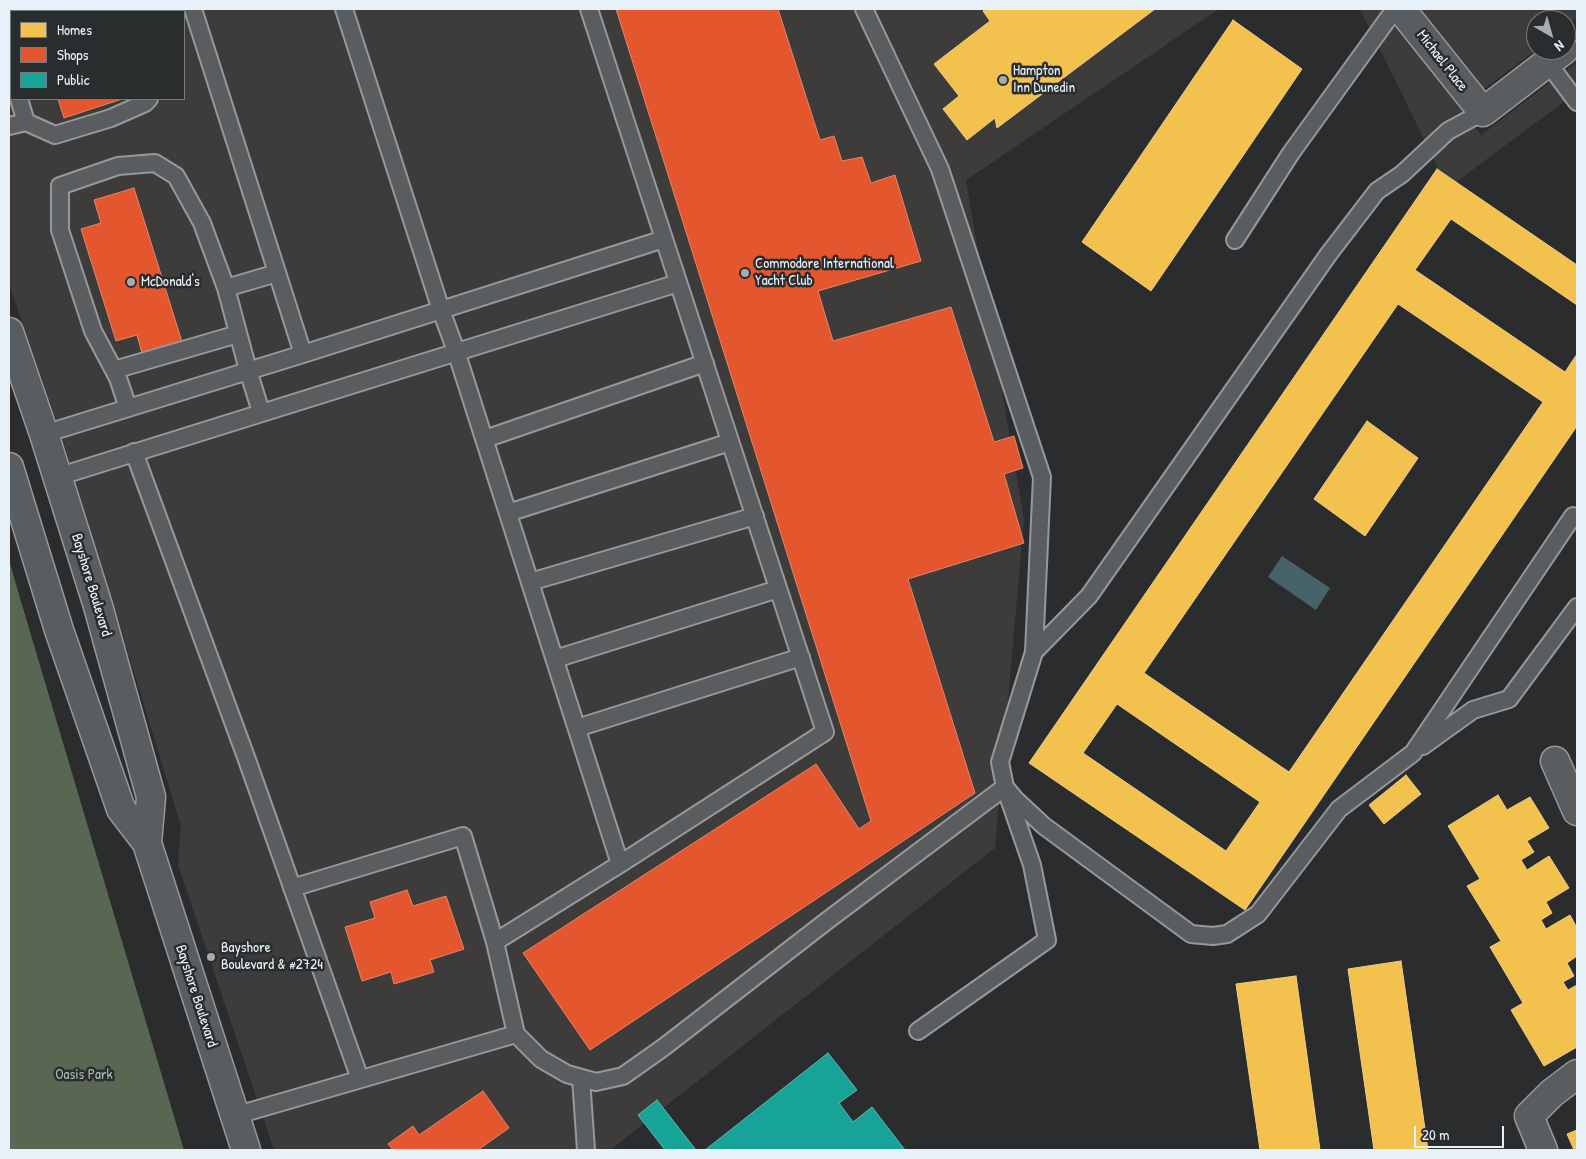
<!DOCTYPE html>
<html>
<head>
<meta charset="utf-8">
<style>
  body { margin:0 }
  #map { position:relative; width:1586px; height:1159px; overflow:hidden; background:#2b2c2d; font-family:"Patrick Hand",sans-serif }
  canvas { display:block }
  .frame { position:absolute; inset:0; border:10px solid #e8f1f8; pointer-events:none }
  .legend { position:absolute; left:10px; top:10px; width:175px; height:90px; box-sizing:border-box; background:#2a2d2e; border:1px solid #767b7f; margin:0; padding:6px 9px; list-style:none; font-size:15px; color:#e8f1f8 }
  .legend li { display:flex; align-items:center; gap:10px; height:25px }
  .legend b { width:25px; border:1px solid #767b7f }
  .north { position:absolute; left:1526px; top:10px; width:50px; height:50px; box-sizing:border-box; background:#2a2d2e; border:1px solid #767b7f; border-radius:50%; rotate:142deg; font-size:14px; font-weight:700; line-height:20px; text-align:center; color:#e8f1f8 }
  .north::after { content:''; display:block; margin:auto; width:18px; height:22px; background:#a6acb1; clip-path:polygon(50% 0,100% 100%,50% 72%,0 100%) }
  .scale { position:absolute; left:1414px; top:1126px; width:90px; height:22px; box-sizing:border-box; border:2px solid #e8f1f8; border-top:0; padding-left:6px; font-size:15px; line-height:18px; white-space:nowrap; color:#e8f1f8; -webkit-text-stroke:4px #2a2d2e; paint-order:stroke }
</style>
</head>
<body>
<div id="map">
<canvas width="1586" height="1159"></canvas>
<div class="frame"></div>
<ul class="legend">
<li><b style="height:14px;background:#f2c14e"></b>Homes</li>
<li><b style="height:14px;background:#e4572e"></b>Shops</li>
<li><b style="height:14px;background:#17a398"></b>Public</li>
</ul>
<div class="north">N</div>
<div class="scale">20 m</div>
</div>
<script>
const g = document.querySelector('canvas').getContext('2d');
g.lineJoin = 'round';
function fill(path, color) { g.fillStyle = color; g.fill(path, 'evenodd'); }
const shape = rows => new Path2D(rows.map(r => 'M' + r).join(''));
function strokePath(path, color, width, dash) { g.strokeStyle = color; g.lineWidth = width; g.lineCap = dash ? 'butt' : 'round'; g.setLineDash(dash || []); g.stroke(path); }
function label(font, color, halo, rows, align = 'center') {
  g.font = font + ' "Patrick Hand",sans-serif'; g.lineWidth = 5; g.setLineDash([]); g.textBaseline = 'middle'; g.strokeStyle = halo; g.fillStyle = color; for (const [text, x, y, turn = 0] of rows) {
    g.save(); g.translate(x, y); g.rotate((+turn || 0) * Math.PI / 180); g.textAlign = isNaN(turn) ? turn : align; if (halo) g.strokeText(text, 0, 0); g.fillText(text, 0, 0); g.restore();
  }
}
fill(shape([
  [9,9,1219,9,966,180,1024,519,995,848,610,1150,274,1150,178,865,181,826,60,431,9,284],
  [11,11,184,11,184,99,11,99],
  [1360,9,1382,9,1481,135,1577,62,1577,92,1448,188],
  [1421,9,1577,9,1577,18,1566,27,1566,20,1536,20,1536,50,1484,89]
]), '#3d3c3b');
fill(shape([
  [9,560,20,598,184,1150,9,1150]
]), '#596752');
fill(shape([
  [1282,556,1330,588,1316,610,1268,577]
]), '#486269');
const homes = shape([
  [985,9,1155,9,997,128,995,118,967,140,943,109,959,96,934,64,990,21,983,11,985,9],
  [1233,20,1302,69,1151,291,1082,242,1233,20],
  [1437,169,1577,265,1577,305,1451,219,1415,270,1565,372,1577,354,1577,426,1245,910,1029,763,1437,169],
  [1398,304,1543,402,1289,772,1144,673,1398,304],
  [1117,704,1260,802,1226,851,1083,753,1117,704],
  [1367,421,1418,458,1365,536,1314,499,1367,421],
  [1406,775,1421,794,1384,824,1369,805,1406,775],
  [1498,795,1507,810,1530,797,1549,828,1527,841,1534,852,1521,860,1527,870,1549,856,1569,888,1546,902,1552,913,1541,920,1546,929,1570,915,1577,928,1577,956,1567,963,1574,976,1563,982,1568,990,1577,985,1577,1047,1544,1066,1511,1010,1523,1003,1490,947,1501,941,1467,886,1480,879,1448,826,1498,795],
  [1401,961,1428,1150,1374,1150,1348,969,1401,961],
  [1296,976,1320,1150,1260,1150,1236,984,1296,976],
  [1577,1130,1577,1150,1574,1150,1567,1134,1577,1130]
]);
fill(homes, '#f2c14e');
strokePath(homes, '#efcf81', 1);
const shops = shape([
  [28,9,116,9,117,11,29,11,28,9],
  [616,9,778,9,820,140,834,136,842,161,862,157,871,183,895,175,921,261,818,291,833,341,951,307,994,442,1014,436,1023,468,1004,474,1024,543,908,579,975,793,590,1050,523,953,816,764,859,829,871,821,616,9],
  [58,99,122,99,64,118,58,99],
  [134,188,183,345,143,357,137,335,116,341,81,229,101,223,94,200,134,188],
  [407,890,413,906,446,896,464,949,430,960,434,972,394,984,391,972,362,981,345,927,375,918,370,902,407,890],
  [483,1091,509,1128,478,1150,393,1150,388,1144,413,1126,419,1135,483,1091]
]);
fill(shops, '#e4572e');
strokePath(shops, '#e5856b', 1);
const public = shape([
  [828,1053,857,1090,839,1103,853,1122,872,1107,905,1150,705,1150,828,1053],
  [657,1100,696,1150,665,1150,638,1115,657,1100]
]);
fill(public, '#17a398');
strokePath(public, '#56bab5', 1);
const lane = shape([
  [137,9,138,11],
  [193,9,303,354],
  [344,9,441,310,456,351,620,864],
  [864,9,940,169,1042,477,1034,652,1000,762,1005,787,1015,799,1044,826,1191,934,1213,936,1227,934,1258,914,1339,809,1413,753,1573,516],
  [1548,63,1577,102],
  [9,67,11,75],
  [19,99,26,122],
  [9,126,26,122,55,135,111,118,145,103,149,99],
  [1235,240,1291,153,1395,9],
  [226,288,277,273],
  [114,370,238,334],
  [128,408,118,378,93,331,60,230,60,186,118,166,155,163,176,176,202,223,226,288,248,370,261,412],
  [44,434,303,354,664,239],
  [485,439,705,363],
  [134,452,246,757,360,1079],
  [57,477,678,283],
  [508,513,730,442],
  [530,582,755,516],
  [1034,652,1089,596,1328,255,1377,191,1402,174,1448,131,1483,112],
  [555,659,778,589],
  [577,728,801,657],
  [1423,746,1473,710,1509,699,1577,607],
  [292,888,463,836,495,942],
  [516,1034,541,1059,567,1074,596,1082,623,1076,664,1047,828,920,1005,787,1032,865,1047,940,918,1031],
  [581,1078,586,1150],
  [234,1116,516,1034,495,942,620,864,825,732,589,9]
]);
const street = shape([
  [1401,9,1483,112,1564,50],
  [1555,761,1577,811],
  [1543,1150,1529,1116,1552,1093,1577,1074]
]);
const secondary = shape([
  [9,332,44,434,98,606,151,797,147,843],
  [9,467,59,630,121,809,147,843,246,1150]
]);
strokePath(lane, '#96989a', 20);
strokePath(street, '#96989a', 31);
strokePath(secondary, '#96989a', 31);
strokePath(shape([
  [9,1128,14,1150]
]), '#636566', 3, [4, 4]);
strokePath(lane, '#5a5d60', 16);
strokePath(street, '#5a5d60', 28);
strokePath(secondary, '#5a5d60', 28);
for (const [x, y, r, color] of [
  [1003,80,5,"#a6acb1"],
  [745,273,5,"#a6acb1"],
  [131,282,5,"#a6acb1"],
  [211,957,5,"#a6acb1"]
]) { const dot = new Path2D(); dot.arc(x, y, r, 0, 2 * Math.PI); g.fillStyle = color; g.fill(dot); strokePath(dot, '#2a2d2e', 2); }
label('15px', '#e8f1f8', '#2a2d2e', [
  ["Michael Place",1442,61,52],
  ["Bayshore Boulevard",91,585,73],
  ["Bayshore Boulevard",196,996,72]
]);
label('15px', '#e8f1f8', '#2a2d2e', [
  ["Hampton",1013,71],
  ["Inn Dunedin",1013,88],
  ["Commodore International",755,264],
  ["Yacht Club",755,281],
  ["McDonald's",141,282],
  ["Bayshore",221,948],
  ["Boulevard & #2724",221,965]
], 'left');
label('15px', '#abb7b0', '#2a2d2e', [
  ["Oasis Park",84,1075]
]);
</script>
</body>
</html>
